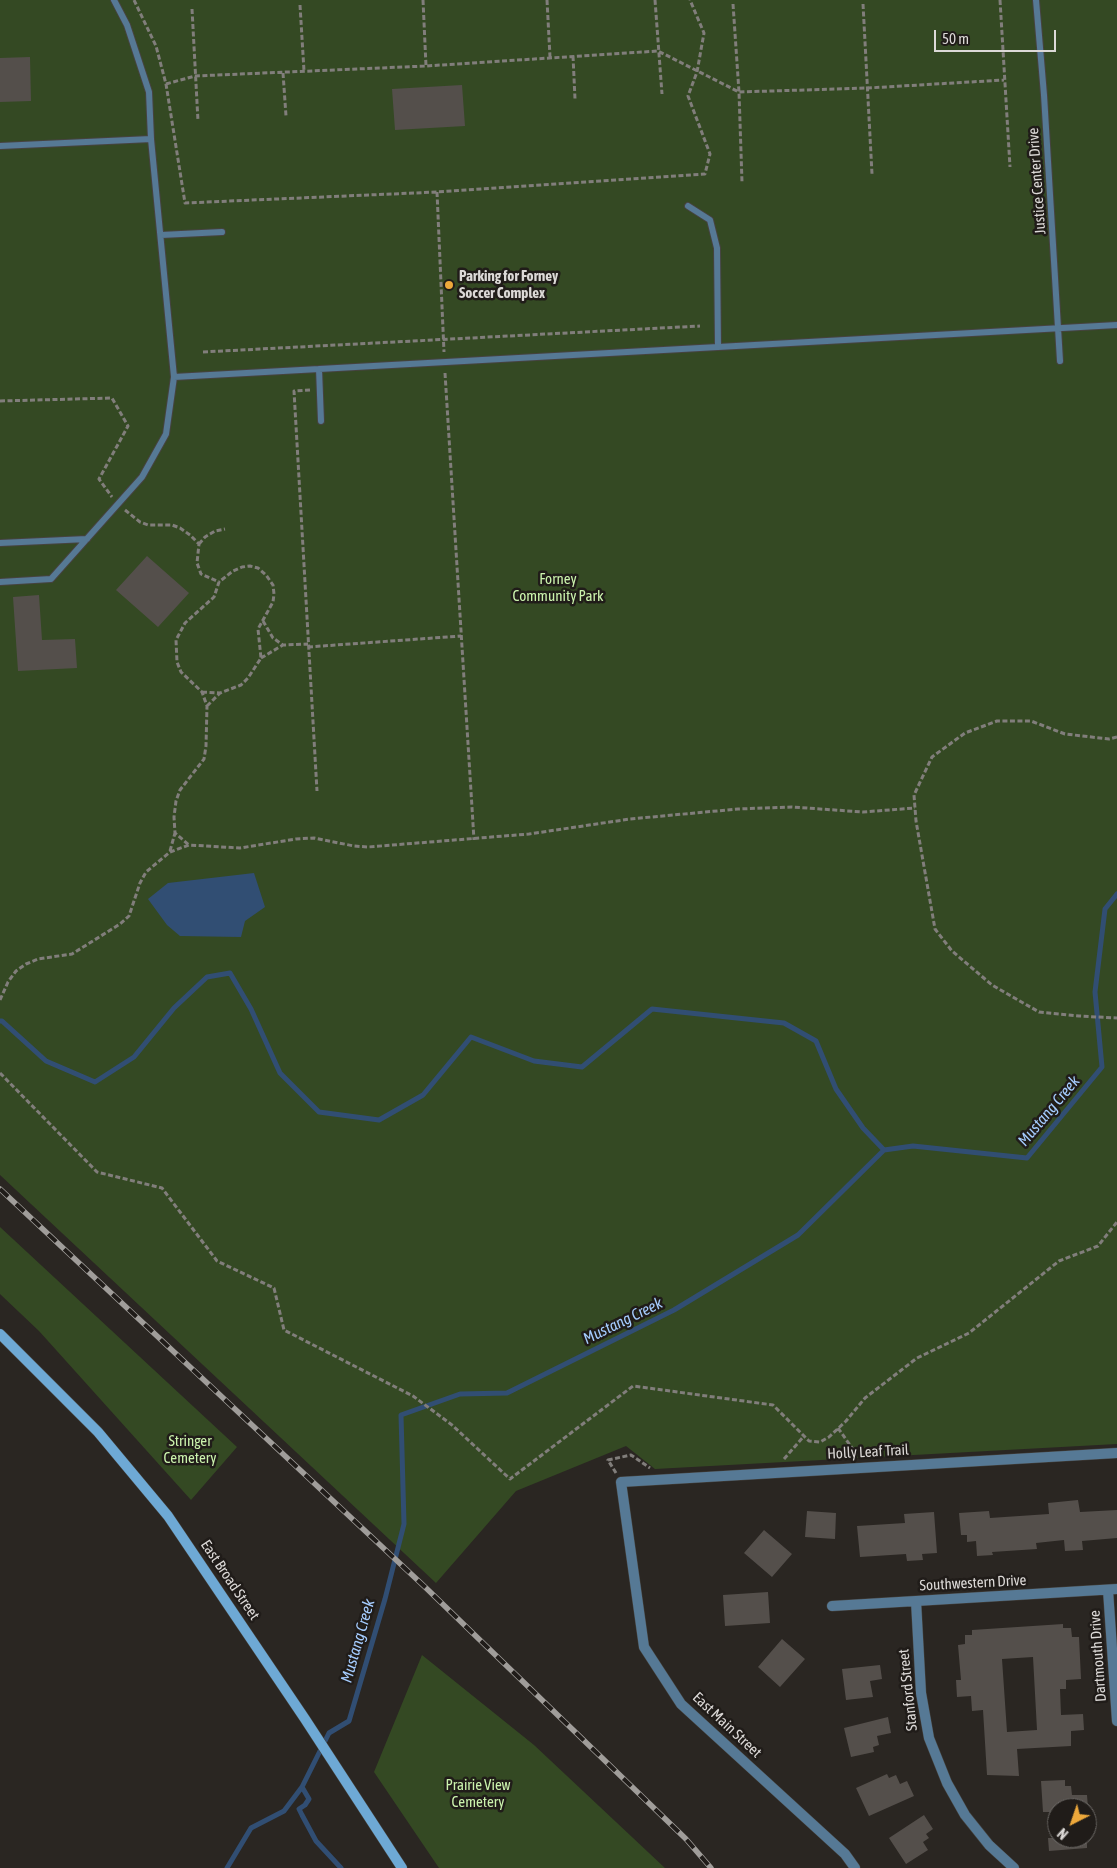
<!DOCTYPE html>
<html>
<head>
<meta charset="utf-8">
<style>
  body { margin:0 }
  #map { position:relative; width:1117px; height:1868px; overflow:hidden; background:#2a2622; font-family:"Asap Condensed",sans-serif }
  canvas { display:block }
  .north { position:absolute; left:1047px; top:1798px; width:50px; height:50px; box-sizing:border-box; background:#201c19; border:1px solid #6b6865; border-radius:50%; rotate:221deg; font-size:14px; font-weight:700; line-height:20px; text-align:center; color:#dcd9d7 }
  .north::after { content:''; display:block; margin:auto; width:18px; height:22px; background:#eda83b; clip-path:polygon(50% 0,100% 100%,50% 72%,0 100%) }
  .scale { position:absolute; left:934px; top:30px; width:122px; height:22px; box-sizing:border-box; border:2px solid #dcd9d7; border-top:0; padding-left:6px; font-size:15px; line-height:18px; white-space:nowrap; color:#dcd9d7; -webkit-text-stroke:4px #201c19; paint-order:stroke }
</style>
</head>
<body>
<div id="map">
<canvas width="1117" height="1868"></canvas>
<div class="north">N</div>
<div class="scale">50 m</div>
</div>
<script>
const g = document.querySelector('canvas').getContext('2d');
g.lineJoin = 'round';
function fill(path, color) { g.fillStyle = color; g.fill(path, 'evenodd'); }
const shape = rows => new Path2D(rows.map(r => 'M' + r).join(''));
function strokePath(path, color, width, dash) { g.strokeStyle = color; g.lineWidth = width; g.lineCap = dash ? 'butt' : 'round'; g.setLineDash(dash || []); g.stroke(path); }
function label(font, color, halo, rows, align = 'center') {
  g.font = font + ' "Asap Condensed",sans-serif'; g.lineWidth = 5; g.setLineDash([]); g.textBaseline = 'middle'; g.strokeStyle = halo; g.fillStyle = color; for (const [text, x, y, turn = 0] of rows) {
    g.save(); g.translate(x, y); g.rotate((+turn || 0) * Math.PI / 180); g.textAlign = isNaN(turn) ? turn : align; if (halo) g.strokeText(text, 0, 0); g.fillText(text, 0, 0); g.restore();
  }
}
fill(shape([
  [0,0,1117,0,1117,1444,655,1469,626,1446,516,1491,436,1583,0,1175],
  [0,1227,237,1447,191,1500,39,1331,0,1294],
  [422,1655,534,1745,665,1868,439,1868,374,1772]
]), '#344923');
fill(shape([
  [254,873,265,907,245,921,241,937,180,936,167,925,148,899,168,883]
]), '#314e73');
strokePath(shape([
  [0,1021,2,1021,46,1061,95,1082,134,1057,174,1008,207,977,230,973,251,1009,280,1073,319,1112,379,1120,423,1095,471,1037,534,1061,582,1067,652,1009,784,1023,816,1041,836,1089,863,1128,884,1150],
  [302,1787,309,1799,305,1805,299,1809,302,1815,316,1841,341,1868],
  [227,1868,251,1828,284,1811,302,1787,329,1733,349,1721,385,1599,404,1524,401,1415,460,1394,507,1393,674,1310,798,1235,884,1150,913,1146,1027,1158,1102,1067,1095,992,1105,909,1117,894]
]), '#314e73', 5);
fill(shape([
  [30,57,31,101,0,102,0,58],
  [462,85,465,126,395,130,392,89],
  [147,556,189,593,158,627,116,590],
  [39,595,42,640,75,639,77,668,18,671,13,597],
  [1078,1500,1080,1512,1117,1510,1117,1538,1082,1541,1083,1550,1065,1551,1064,1540,1036,1543,1037,1549,992,1552,993,1555,977,1556,976,1541,967,1542,967,1535,961,1535,959,1513,989,1511,990,1518,1049,1514,1048,1503],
  [807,1511,836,1513,835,1539,805,1537],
  [934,1512,937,1553,922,1554,923,1560,907,1561,906,1554,860,1557,857,1526,905,1523,904,1514],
  [764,1530,792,1554,772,1577,744,1553],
  [768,1592,770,1623,725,1626,723,1595],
  [1063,1624,1063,1628,1071,1628,1072,1637,1079,1637,1081,1679,1066,1680,1066,1689,1060,1689,1061,1715,1083,1714,1084,1730,1071,1731,1071,1746,1017,1749,1019,1776,987,1775,983,1710,972,1711,971,1696,957,1697,956,1680,961,1680,958,1645,965,1644,965,1635,972,1635,972,1630],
  [1033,1657,1037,1730,1007,1732,1002,1659],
  [782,1639,805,1659,780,1687,758,1667],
  [880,1665,882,1679,870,1681,873,1697,846,1700,842,1669],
  [888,1717,891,1733,877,1736,879,1745,873,1747,874,1752,851,1757,844,1728],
  [887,1774,889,1778,896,1775,900,1784,907,1781,914,1796,869,1816,856,1788],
  [1065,1780,1065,1786,1071,1786,1072,1795,1087,1795,1088,1808,1057,1808,1057,1812,1043,1812,1041,1781],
  [924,1815,933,1829,926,1834,929,1838,923,1842,928,1850,906,1864,889,1838],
  [1048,1838,1087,1838,1087,1848,1049,1851]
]), '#544f4b');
const service = shape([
  [1036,0,1044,95,1060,361],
  [0,146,151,139],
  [688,206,710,220,717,248,718,347],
  [161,235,222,232],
  [319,369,321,421],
  [174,377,1117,325],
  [0,543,87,539],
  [0,582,51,579,142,477,166,434,174,377,151,139,149,92,127,25,114,0]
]);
const minor = shape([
  [1108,1590,1117,1721],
  [916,1601,921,1693,929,1738,947,1783,965,1815,989,1845,1014,1868],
  [832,1606,1117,1589],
  [855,1868,845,1854,681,1704,644,1647,621,1482,1117,1453]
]);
const secondary = shape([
  [0,1334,98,1432,168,1516,305,1719,402,1868]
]);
strokePath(service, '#46433f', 8);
strokePath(minor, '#46433f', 11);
strokePath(secondary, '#46433f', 11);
strokePath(shape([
  [134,0,156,46,166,84,185,203,437,192,705,174,710,154,688,96,697,72,704,33,690,0],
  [423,0,426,66],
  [547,0,550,57],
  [655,0,662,94],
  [1000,0,1010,167],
  [733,4,739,92,742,182],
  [863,4,872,174],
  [300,5,304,71],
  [192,9,198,121],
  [573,56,575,99],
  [283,73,286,116],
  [166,84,195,76,426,66,658,51,739,92,868,88,1004,80],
  [437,192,444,352],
  [203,352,700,326],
  [445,373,474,840],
  [310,390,294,391,317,791],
  [0,401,112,398,128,426,99,479,112,497],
  [125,510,140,522,148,525,172,525,180,528,190,535,199,544,197,563,201,574,219,582,214,597,185,623,176,640,177,662,181,672,202,692,207,706,206,746,204,759,180,790,176,801,174,817,175,833,189,845],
  [199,544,205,537,215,531,225,529],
  [263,621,273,638,283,645,308,644],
  [308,647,461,636],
  [261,658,283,645],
  [202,692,220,693,241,685,248,678,261,658,258,629,273,602,274,594,273,585,266,575,258,568,250,566,242,567,233,571,219,582],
  [207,706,220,693],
  [1117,737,1109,739,1065,734,1031,721,997,721,965,733,932,757,914,795,916,821,935,929,952,951,992,985,1039,1012,1079,1016,1117,1018],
  [170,851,175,833],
  [0,1000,8,982,16,971,26,964,38,959,72,954,120,924,129,916,140,883,146,872,170,852,189,845,240,848,296,839,314,838,354,846,368,847,529,834,630,819,738,809,792,807,863,812,915,808],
  [0,1073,97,1172,162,1188,217,1261,274,1288,284,1330,413,1396,452,1425,510,1479,633,1386,773,1405,809,1441,820,1442,829,1437,846,1421,865,1398,917,1358,969,1333,1059,1261,1098,1246,1117,1222],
  [838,1428,857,1455],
  [784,1459,804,1436],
  [616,1473,608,1460,631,1455,650,1468]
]), '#817e7b', 3, [5, 2.5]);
strokePath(service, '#567995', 6);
strokePath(minor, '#567995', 10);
strokePath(secondary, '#6ea9d5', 10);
const rail = shape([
  [0,1189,425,1587,686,1839,711,1868]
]);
strokePath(rail, '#a09d9a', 5.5);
strokePath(rail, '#201c19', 4, [11]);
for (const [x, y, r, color] of [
  [449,285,5,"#eda83b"]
]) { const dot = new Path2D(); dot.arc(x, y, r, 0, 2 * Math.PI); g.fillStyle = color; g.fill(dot); strokePath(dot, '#201c19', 2); }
label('15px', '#dcd9d7', '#201c19', [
  ["Justice Center Drive",1037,181,-94],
  ["Holly Leaf Trail",868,1452,-3],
  ["East Broad Street",230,1580,56],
  ["Southwestern Drive",973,1583,-3],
  ["Dartmouth Drive",1098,1656,-94],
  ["Stanford Street",908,1690,-96],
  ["East Main Street",727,1725,43]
]);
label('bold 15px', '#dcd9d7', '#201c19', [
  ["Parking for Forney",459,276],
  ["Soccer Complex",459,293]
], 'left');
label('15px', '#cbf3ad', '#201c19', [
  ["Forney",558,579],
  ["Community Park",558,596],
  ["Stringer",190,1441],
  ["Cemetery",190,1458],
  ["Prairie View",478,1785],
  ["Cemetery",478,1802]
]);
label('italic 16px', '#a5ccfe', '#201c19', [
  ["Mustang Creek",1049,1111,-50],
  ["Mustang Creek",623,1321,-26],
  ["Mustang Creek",358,1641,-74]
]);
</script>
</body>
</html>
